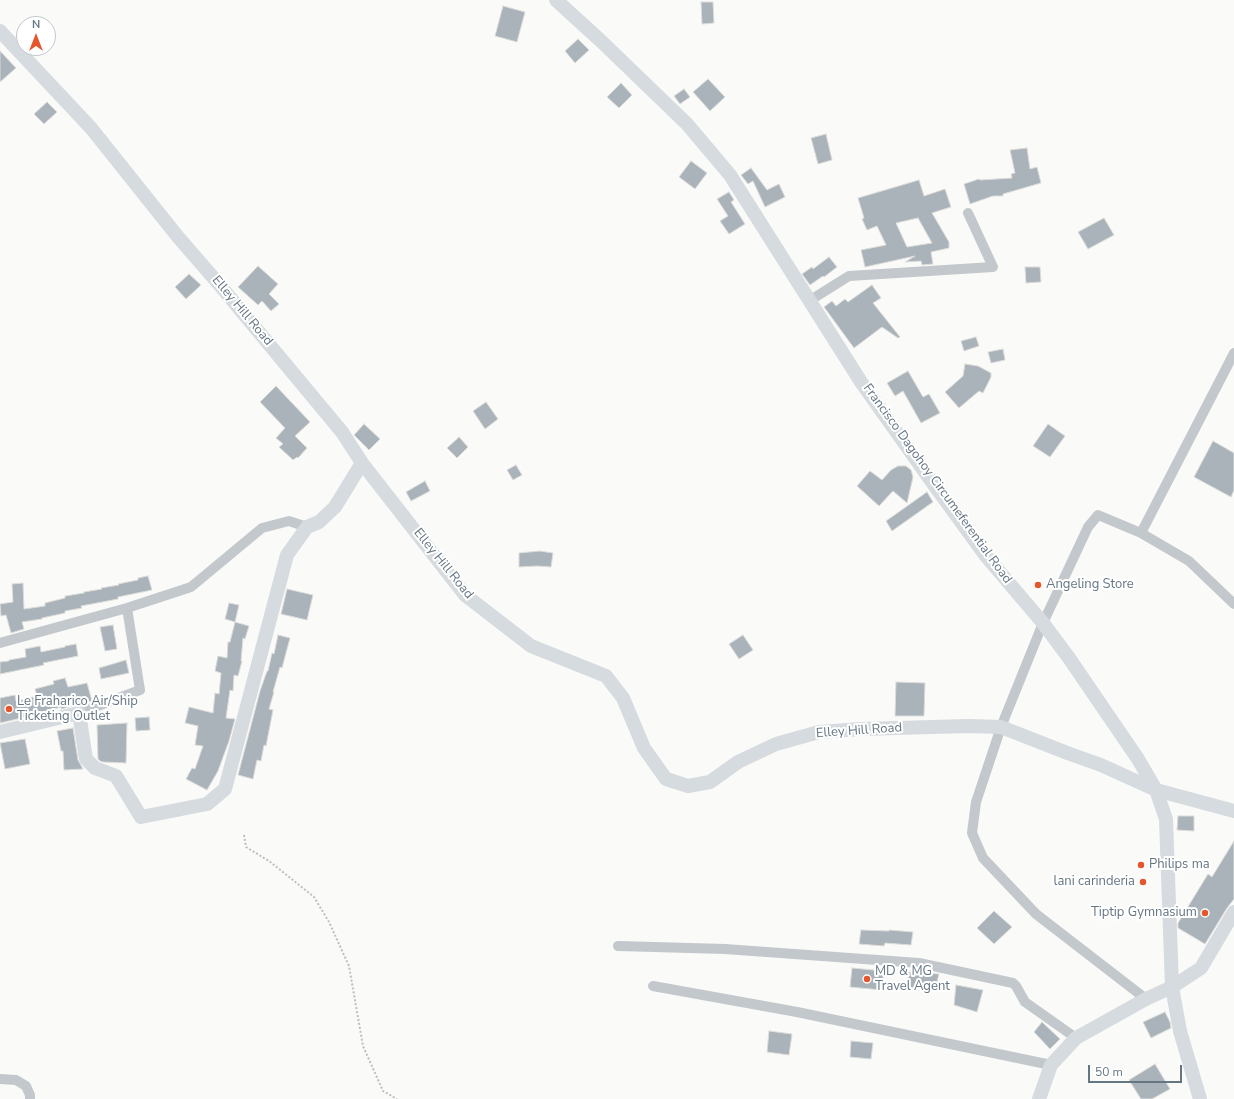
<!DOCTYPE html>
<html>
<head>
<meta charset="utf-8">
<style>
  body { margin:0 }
  #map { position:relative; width:1234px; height:1099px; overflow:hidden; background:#fafaf8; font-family:"Nunito Sans",sans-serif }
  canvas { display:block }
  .north { position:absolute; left:16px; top:16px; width:40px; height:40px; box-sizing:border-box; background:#fff; border:1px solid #c1c8cd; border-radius:50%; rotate:0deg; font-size:11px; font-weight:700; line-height:16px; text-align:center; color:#657683 }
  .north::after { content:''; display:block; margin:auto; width:14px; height:18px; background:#e4572e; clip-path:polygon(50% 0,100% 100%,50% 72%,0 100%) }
  .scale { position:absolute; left:1088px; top:1065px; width:94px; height:18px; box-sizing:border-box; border:2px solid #657683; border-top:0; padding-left:5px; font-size:12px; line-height:14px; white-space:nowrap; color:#657683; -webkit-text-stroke:3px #fff; paint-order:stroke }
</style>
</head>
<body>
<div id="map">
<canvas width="1234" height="1099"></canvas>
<div class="north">N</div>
<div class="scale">50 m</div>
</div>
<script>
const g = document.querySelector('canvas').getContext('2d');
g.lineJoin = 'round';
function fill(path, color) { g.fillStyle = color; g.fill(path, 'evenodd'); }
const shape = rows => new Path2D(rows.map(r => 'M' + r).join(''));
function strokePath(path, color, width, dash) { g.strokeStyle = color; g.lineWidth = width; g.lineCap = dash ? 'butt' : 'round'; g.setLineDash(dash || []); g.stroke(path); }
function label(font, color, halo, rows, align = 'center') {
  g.font = font + ' "Nunito Sans",sans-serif'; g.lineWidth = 4; g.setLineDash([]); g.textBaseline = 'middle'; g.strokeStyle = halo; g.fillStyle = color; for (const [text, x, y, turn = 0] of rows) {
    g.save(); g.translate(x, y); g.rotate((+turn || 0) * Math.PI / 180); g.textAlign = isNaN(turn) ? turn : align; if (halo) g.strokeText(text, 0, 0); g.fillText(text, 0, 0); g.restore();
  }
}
const building = shape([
  [701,2,713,2,714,23,702,24,701,2],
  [503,6,525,12,517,42,495,36,503,6],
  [578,39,589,50,575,63,565,51,578,39],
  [0,51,16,68,0,82,0,51],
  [708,79,725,97,710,111,693,92,708,79],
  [621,83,632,95,619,108,607,97,621,83],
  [684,89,690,97,680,104,674,96,684,89],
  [47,102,57,112,44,124,34,114,47,102],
  [826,134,832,160,818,164,811,138,826,134],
  [1027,148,1030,169,1037,167,1041,183,1003,194,1003,196,993,196,970,204,964,184,979,179,980,180,1012,178,1011,174,1015,173,1010,150,1027,148],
  [691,161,707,173,695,189,679,177,691,161],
  [751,168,767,190,779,184,785,197,765,207,753,181,748,184,741,175,751,168],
  [919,180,924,196,945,189,951,207,932,213,949,242,949,248,931,252,933,264,922,265,921,261,905,262,915,256,865,267,861,250,886,245,877,226,867,230,862,219,864,218,858,198,919,180],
  [918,218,932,243,907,247,896,223,918,218],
  [729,192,734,200,731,202,745,224,729,234,720,221,728,216,717,199,729,192],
  [1104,218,1114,235,1088,249,1078,232,1104,218],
  [829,257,837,267,824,277,823,276,810,285,802,274,812,267,813,269,829,257],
  [258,266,278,284,269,294,279,304,271,311,262,301,258,305,238,287,258,266],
  [1025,267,1040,267,1041,282,1026,283,1025,267],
  [189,274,201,285,186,299,175,287,189,274],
  [872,285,881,298,873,303,900,337,898,338,882,327,854,348,824,307,832,301,836,306,845,299,848,302,872,285],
  [976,337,979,346,964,351,961,341,976,337],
  [1003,349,1005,360,991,363,988,352,1003,349],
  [965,364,978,366,991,373,991,377,983,393,979,391,959,408,945,392,963,376,965,364],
  [908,371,923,397,929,394,940,413,921,423,903,391,895,396,887,383,908,371],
  [276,386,310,422,295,436,307,448,298,458,297,457,293,460,279,447,283,444,276,438,285,428,260,402,276,386],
  [486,402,498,419,485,429,473,411,486,402],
  [364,424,380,439,369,450,354,435,364,424],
  [1048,424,1065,436,1050,457,1033,446,1048,424],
  [459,437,468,447,457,458,447,448,459,437],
  [1213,441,1234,453,1234,490,1231,497,1194,477,1213,441],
  [516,465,522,475,513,480,507,470,516,465],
  [898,466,906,466,911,470,913,477,907,503,893,491,879,506,857,486,870,471,882,480,891,470,898,466],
  [425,481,430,491,411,501,406,492,425,481],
  [927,492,933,502,892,531,886,521,927,492],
  [540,551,553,553,551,567,537,566,519,567,519,553,540,551],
  [148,576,152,590,118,597,118,599,81,606,82,608,65,611,65,613,42,618,42,619,22,622,24,629,11,633,6,615,1,616,0,604,13,602,12,584,23,583,24,609,45,606,45,603,65,598,65,596,84,593,84,592,102,589,101,588,119,585,118,584,138,580,138,578,148,576],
  [287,589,313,595,307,620,281,614,287,589],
  [229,603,239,605,235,622,225,619,229,603],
  [235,622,249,626,245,639,243,638,241,661,242,661,238,676,234,675,233,691,230,690,226,718,235,719,229,741,218,771,207,790,186,779,192,768,195,769,203,746,195,745,198,726,185,723,189,707,213,713,215,693,219,694,221,673,215,671,218,656,227,658,228,642,230,642,235,622],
  [113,625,117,649,105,651,100,627,113,625],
  [278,635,290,638,282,668,280,667,273,692,274,692,269,709,273,710,266,746,264,745,261,761,257,760,253,779,238,775,260,691,267,671,268,671,272,653,274,654,278,635],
  [743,635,753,650,739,659,729,644,743,635],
  [76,644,78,656,43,663,44,665,0,674,0,662,9,661,9,660,26,657,25,649,40,646,41,652,65,647,65,646,76,644],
  [126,660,129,673,101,679,99,668,126,660],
  [65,678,68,687,87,683,92,701,61,709,61,707,39,713,39,714,0,723,0,698,15,695,16,701,37,696,35,689,54,684,53,681,65,678],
  [896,682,925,683,924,716,895,716,896,682],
  [149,717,150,730,136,731,135,718,149,717],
  [127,723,126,763,103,762,100,761,98,759,97,725,127,723],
  [73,728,78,760,83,769,64,770,63,751,61,751,57,731,73,728],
  [25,739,30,764,5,769,0,743,25,739],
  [1178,816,1194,816,1194,831,1177,830,1178,816],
  [1234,841,1234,899,1227,908,1205,944,1178,928,1178,923,1208,874,1212,877,1234,841],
  [994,911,1012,927,994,944,977,928,994,911],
  [861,930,889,931,889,930,913,932,911,945,885,943,884,946,859,944,861,930],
  [852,968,884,971,882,990,850,987,852,968],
  [909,972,939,974,935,990,907,987,909,972],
  [956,985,983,990,977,1012,954,1005,956,985],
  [1165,1012,1170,1022,1171,1028,1151,1038,1143,1022,1165,1012],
  [1042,1022,1060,1039,1050,1049,1034,1032,1042,1022],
  [769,1031,792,1034,789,1055,767,1052,769,1031],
  [851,1041,873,1043,871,1059,850,1057,851,1041],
  [1155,1064,1170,1089,1152,1099,1141,1099,1129,1080,1155,1064]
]);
fill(building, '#aab3b9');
strokePath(building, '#dcdcda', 1);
strokePath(shape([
  [244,835,246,847,269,861,314,897,329,922,349,966,363,1046,383,1091,397,1099]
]), '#bbbfc2', 2, [2, 2]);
strokePath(shape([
  [809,301,849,276,993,267,968,213],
  [1141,533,1234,353],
  [0,643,127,608,191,587,262,528,289,521,307,527],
  [79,713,140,690,127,608],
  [618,946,725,949,919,963,1013,983,1016,986,1025,1002,1076,1038],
  [653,986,797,1012,1051,1065],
  [1146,999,1036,914,983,858,972,833,976,802,1001,727,1043,623,1088,527,1098,515,1141,533,1189,561,1234,604],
  [0,1079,16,1080,26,1086,30,1095,30,1099]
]), '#c3c8cc', 10);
strokePath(shape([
  [556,0,601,41,687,124,730,175,861,382,932,482,986,556,1043,623,1069,658,1138,759,1156,790,1166,819,1172,987,1180,1031,1200,1099],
  [0,31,91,128,178,237,218,283,342,432,362,463,465,595,531,646,606,676,623,698,644,748,666,779,688,786,710,782,738,762,776,744,819,732,861,729,968,726,1001,727,1070,754,1101,765,1156,790,1234,811],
  [0,732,79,713,86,759,95,768,116,776,141,817,207,804,225,789,287,555,307,527,319,522,335,507,362,463],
  [1039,1099,1051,1065,1076,1038,1146,999,1172,987,1201,968,1234,912]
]), '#d6dbdf', 14);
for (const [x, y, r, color] of [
  [1038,585,4,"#e4572e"],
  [9,709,4,"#e4572e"],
  [1141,865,4,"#e4572e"],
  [1143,882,4,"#e4572e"],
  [1205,913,4,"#e4572e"],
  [867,979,4,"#e4572e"]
]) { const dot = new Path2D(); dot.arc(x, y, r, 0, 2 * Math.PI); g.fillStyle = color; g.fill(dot); strokePath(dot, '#fff', 1.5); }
label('13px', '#657683', '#fff', [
  ["Elley Hill Road",242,311,50],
  ["Francisco Dagohoy Circumeferential Road",937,484,54],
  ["Elley Hill Road",443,564,51],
  ["Elley Hill Road",859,731,-4]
]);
label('13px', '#657683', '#fff', [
  ["Angeling Store",1046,585],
  ["Le Fraharico Air/Ship",17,702],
  ["Ticketing Outlet",17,717],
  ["Philips ma",1149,865],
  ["lani carinderia",1135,882,"right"],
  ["Tiptip Gymnasium",1197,913,"right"],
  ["MD & MG",875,972],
  ["Travel Agent",875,987]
], 'left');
</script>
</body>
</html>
